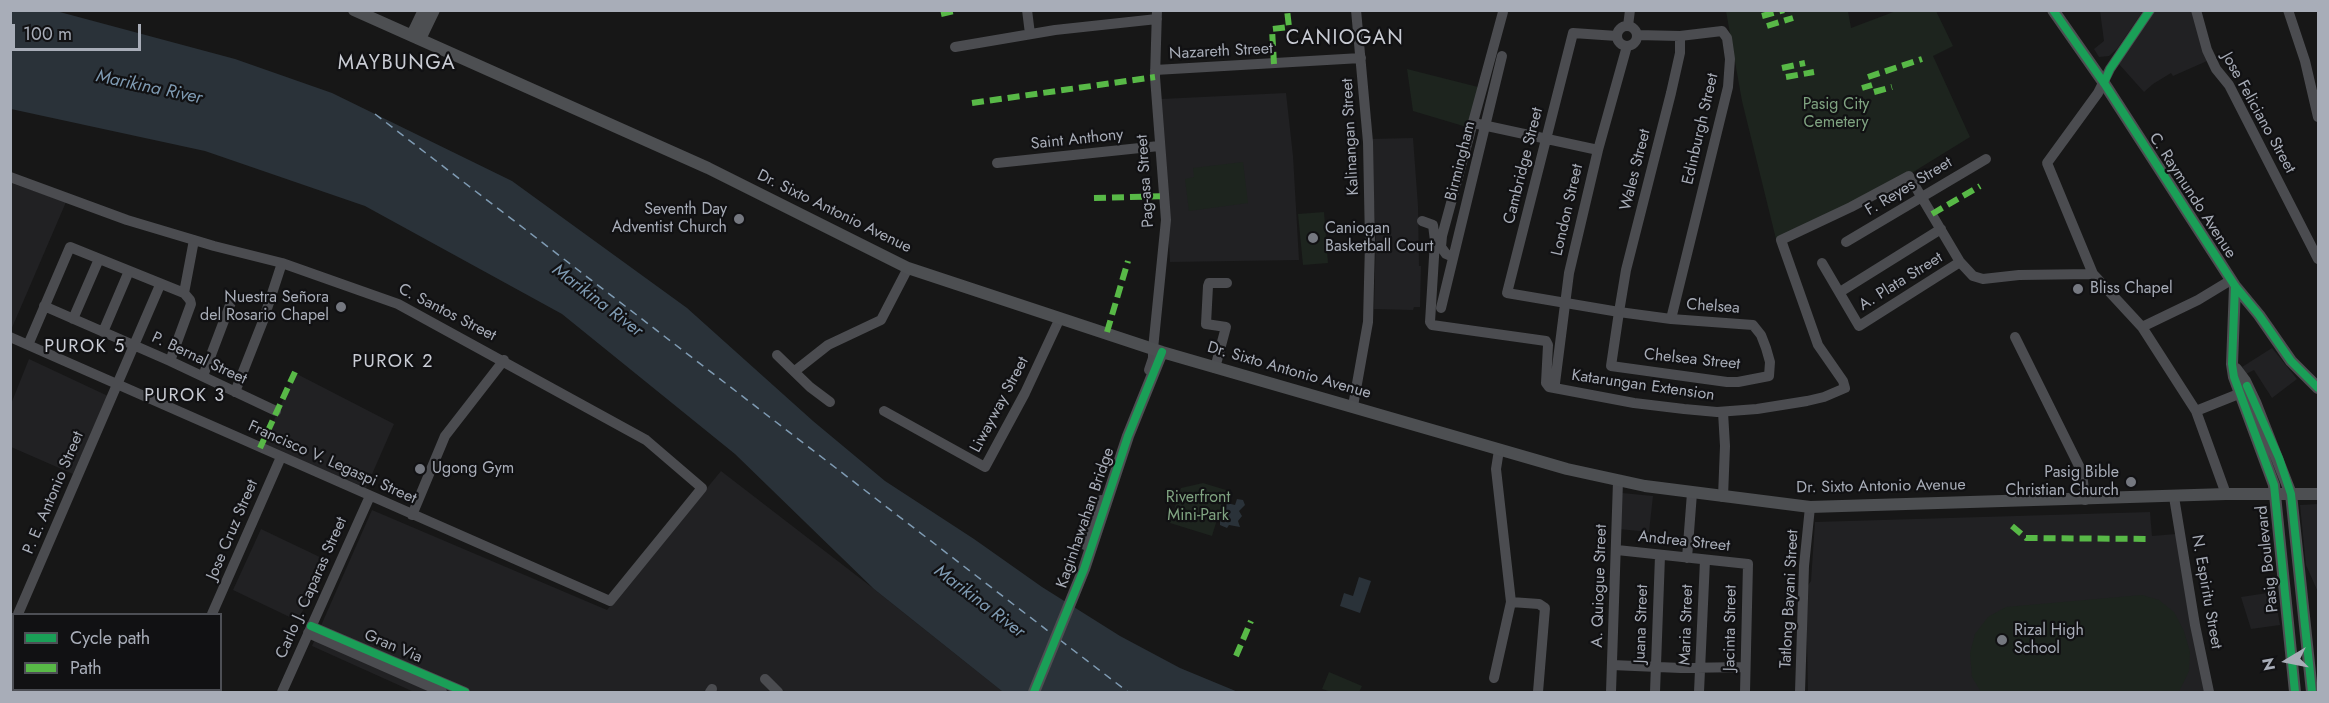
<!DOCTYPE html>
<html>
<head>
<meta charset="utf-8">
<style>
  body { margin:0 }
  #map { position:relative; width:2329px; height:703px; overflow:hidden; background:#171717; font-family:Jost,sans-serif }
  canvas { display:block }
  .frame { position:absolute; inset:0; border:12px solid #a8adb8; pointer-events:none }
  .legend { position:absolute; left:12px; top:613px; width:210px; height:78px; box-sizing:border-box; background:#111113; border:2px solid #4d4f55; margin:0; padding:8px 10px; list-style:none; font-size:18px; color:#a8adb8 }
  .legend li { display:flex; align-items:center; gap:12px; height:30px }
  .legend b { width:30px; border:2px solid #4d4f55 }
  .north { position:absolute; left:2257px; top:631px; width:60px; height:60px; -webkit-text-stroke:4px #111113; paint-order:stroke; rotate:260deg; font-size:16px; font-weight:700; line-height:24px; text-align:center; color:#a8adb8 }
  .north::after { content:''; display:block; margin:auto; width:21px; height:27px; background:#a8adb8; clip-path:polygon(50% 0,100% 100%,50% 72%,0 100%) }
  .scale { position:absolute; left:12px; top:24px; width:129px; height:27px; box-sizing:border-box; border:3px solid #a8adb8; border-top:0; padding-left:8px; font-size:18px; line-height:21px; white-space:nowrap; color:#a8adb8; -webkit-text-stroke:4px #111113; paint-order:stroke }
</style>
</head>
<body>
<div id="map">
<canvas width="2329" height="703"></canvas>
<div class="frame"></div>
<ul class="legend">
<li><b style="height:8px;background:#1a9f57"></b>Cycle path</li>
<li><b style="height:8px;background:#58b947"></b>Path</li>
</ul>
<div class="north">N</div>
<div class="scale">100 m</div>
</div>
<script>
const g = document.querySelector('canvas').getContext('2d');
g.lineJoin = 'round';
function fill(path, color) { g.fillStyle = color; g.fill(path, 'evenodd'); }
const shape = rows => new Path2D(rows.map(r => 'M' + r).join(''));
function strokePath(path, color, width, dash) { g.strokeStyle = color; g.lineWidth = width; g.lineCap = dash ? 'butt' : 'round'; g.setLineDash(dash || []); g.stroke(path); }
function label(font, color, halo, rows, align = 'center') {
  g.font = font + ' Jost,sans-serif'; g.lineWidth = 4.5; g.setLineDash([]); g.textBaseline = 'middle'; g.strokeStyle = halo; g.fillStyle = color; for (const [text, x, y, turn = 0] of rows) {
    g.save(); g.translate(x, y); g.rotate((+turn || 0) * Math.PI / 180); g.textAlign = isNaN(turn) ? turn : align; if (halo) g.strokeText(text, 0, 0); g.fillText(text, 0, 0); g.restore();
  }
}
fill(shape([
  [2100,11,2143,11,2117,49,2109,56,2099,57,2094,49,2104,41],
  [2154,11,2192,11,2207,61,2173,76,2171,73,2153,84,2144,92,2118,63],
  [1286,93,1293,156,1299,260,1170,262,1161,99],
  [1413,138,1418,206,1419,266,1421,266,1420,307,1414,307,1413,310,1374,309,1376,234,1370,139],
  [11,183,66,202,11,330],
  [2272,348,2297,379,2272,398,2254,370,2246,374,2242,367],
  [29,359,108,396,73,474,11,447,11,404],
  [295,373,394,424,366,488,263,445],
  [721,471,874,589,1003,692,414,692,312,646,372,510,607,610],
  [1622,493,1653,496,1649,532,1619,529],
  [2318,504,2318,592,2306,565,2300,505],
  [2150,512,2152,536,2176,534,2206,692,1808,692,1806,588,1811,581,1815,522],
  [261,529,326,560,298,621,233,590],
  [2274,592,2280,625,2251,629,2241,597]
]), '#212123');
fill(shape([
  [1726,11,1848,11,1851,28,1896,11,1936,11,1953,46,1933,56,1970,137,1910,174,1776,239,1742,101],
  [1407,69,1478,87,1470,128,1413,111],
  [1243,162,1248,203,1189,211,1185,179,1194,177,1193,168],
  [1324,212,1328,263,1303,265,1298,214],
  [1203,483,1226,490,1212,536,1170,523,1181,488],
  [2142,595,2159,600,2174,612,2184,631,2190,652,2189,671,2179,692,1981,692,1972,677,1970,653,1975,634,1988,617,2006,607],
  [1329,672,1362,686,1359,692,1332,692,1322,689]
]), '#1d241e');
fill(shape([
  [10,11,56,11,235,59,332,93,512,181,687,308,813,421,885,481,974,539,1042,587,1120,636,1180,668,1238,692,1003,692,874,589,735,454,562,314,365,206,205,151,11,109],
  [1237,499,1243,500,1245,505,1239,511,1242,516,1238,521,1240,527,1229,525,1227,528,1220,525,1220,510,1226,508,1227,503,1235,505],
  [1359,577,1371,581,1360,613,1340,606,1344,593,1353,596]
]), '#2a3239');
strokePath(shape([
  [375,114,1052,634],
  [1060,640,1128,692]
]), '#7f9bb3', 1.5, [8, 6]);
strokePath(shape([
  [1027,10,1030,34],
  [2196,10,2207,50,2216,69,2229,85,2318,259],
  [2288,10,2305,61,2318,117],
  [1628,26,1630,10],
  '1617 36a10 10 0 1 1 20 0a10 10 0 1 1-20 0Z',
  [1637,35,1680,36,1722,31,1727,38,1730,59,1728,87,1671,319],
  [1617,36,1573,33,1507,293,1619,312,1671,319,1753,325,1761,335,1766,348,1770,362,1769,376,1738,382,1727,382,1611,366,1619,312,1626,270,1671,93,1680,53,1680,36],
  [955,47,1055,30,1157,19],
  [1155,70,1361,58],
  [1478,124,1598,150],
  [997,163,1159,146],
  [10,177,127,220,214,246,282,263,398,304,646,440,702,488,610,601,10,337],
  [1422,221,1433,225,1435,241,1430,322,1432,325,1546,341,1548,345,1546,383,1549,387,1634,403,1684,409,1717,412,1757,409,1807,401,1824,397,1845,388,1843,381,1818,345,1781,240,1851,207,1909,176,1960,262,1973,276,1983,279,2019,275,2093,274,2142,327,2196,411,2226,494],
  [1846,242,1986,159],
  [1453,257,1446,254,1441,247,1442,236,1503,12],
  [1822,263,1859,326,1960,262],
  [2093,274,2047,163,2098,93,2110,69,2150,10],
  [1840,292,1941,229],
  [184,293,194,240],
  [44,306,170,361,276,411],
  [1441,308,1502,56],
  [73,319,99,259],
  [2142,327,2198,300,2231,280],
  [103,332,129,271],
  [2015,337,2082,472,2085,500],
  [28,345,70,247,184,293,190,300,191,304,170,361],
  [777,355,810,387,830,402],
  [1215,368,1226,327,1206,324,1208,286,1209,283,1227,283],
  [1149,370,1153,358,1153,349,1166,220,1155,77,1157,10],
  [795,371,828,345,881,320,908,268],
  [203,376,233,297],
  [1555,383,1569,273,1598,150,1627,46],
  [235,392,263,321,282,263],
  [1353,406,1368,322,1370,243,1368,142,1356,10],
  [884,411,985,467,1025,393,1060,318],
  [2196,411,2241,393],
  [1723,497,1725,446,1723,412],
  [2174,497,2195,625,2209,692],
  [412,515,445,436,504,360],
  [1085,545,1101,500],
  [1617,550,1748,564,1745,692],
  [1687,558,1692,493],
  [1511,602,1539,604,1545,608,1538,692],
  [18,614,160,285],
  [212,614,281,457],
  [311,626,465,692],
  [10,631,14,624],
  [308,633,442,692],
  [1612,665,1681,668,1745,667],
  [1494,678,1511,602,1496,469,1499,450],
  [765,679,778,692],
  [178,692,180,690],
  [282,692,370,496],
  [710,692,712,689],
  [1611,692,1618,481],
  [1655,692,1660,556],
  [1699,692,1705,560],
  [1800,692,1804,566,1810,507]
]), '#4b4c50', 10);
strokePath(shape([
  [354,10,708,168,908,268,1162,352,1567,469,1645,486,1810,507,2226,494,2318,494],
  [2053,10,2104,83,2235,286,2259,315,2291,361,2318,388],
  [412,35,424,10],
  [420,39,434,10],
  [2235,286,2232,364,2234,377,2274,485,2295,692],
  [2236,369,2245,381,2255,402,2291,494,2312,692],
  [1034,692,1084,569,1128,436,1162,352]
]), '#4d4f52', 12);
strokePath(shape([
  [941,14,958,10],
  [1762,16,1784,10],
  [1767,26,1793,18],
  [1274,64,1272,29,1289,27,1287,10],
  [1782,68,1805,63],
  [1786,77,1814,72],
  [1868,77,1922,59],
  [1862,88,1872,85],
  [1874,92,1892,87],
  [972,103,1155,77],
  [1094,198,1165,196],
  [1932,214,1980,186],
  [1107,332,1128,261],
  [260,448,295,372],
  [2012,526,2026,538,2150,539],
  [1236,656,1251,621]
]), '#58b947', 6, [12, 6]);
strokePath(shape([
  [2053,10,2104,83,2235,286,2259,315,2291,361,2318,388],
  [2104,83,2110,69,2150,10],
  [2235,286,2232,364,2234,377,2274,485,2295,692],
  [2247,386,2279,458,2291,494,2312,692],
  [311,626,465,692],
  [1034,692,1084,569,1128,436,1162,352]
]), '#1a9f57', 8);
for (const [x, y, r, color] of [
  [739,219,6,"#757880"],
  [1313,238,6,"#757880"],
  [2078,289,6,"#757880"],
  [341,307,6,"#757880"],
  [420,469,6,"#757880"],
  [2131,482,6,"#757880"],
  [2002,640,6,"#757880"]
]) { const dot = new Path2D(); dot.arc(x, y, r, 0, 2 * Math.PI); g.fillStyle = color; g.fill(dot); strokePath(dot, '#111113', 2); }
label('16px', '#a8adb8', '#111113', [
  ["Nazareth Street",1221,52,-3],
  ["Jose Feliciano Street",2258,113,61],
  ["Edinburgh Street",1701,129,-77],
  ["Kalinangan Street",1351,137,-93],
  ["Saint Anthony",1077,140,-6],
  ["Birmingham",1461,161,-76],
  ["Cambridge Street",1524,166,-76],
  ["Wales Street",1636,170,-76],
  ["Pag-asa Street",1146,181,-94],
  ["F. Reyes Street",1909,187,-31],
  ["C. Raymundo Avenue",2192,196,57],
  ["London Street",1568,210,-77],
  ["Dr. Sixto Antonio Avenue",834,212,26],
  ["A. Plata Street",1901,282,-32],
  ["Chelsea",1713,307,4],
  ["C. Santos Street",447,313,27],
  ["P. Bernal Street",199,359,25],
  ["Chelsea Street",1692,360,6],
  ["Dr. Sixto Antonio Avenue",1289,371,16],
  ["Katarungan Extension",1643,386,8],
  ["Liwayway Street",1000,405,-62],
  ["Francisco V. Legaspi Street",332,463,24],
  ["Dr. Sixto Antonio Avenue",1881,487,-1],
  ["P. E. Antonio Street",54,493,-67],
  ["Kaginhawahan Bridge",1086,518,-71],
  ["Jose Cruz Street",233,530,-67],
  ["Andrea Street",1684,542,6],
  ["Pasig Boulevard",2268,559,-96],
  ["A. Quiogue Street",1600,586,-88],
  ["Carlo J. Caparas Street",312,588,-66],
  ["N. Espiritu Street",2206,592,80],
  ["Tatlong Bayani Street",1790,599,-87],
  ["Juana Street",1642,624,-88],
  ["Maria Street",1687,625,-88],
  ["Jacinta Street",1731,628,-89],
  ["Gran Via",393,647,23]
]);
label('16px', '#7fa381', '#111113', [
  ["Pasig City",1836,105],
  ["Cemetery",1836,123],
  ["Riverfront",1198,498],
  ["Mini-Park",1198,516]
]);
label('16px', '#a8adb8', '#111113', [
  ["Seventh Day",727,210,"right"],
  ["Adventist Church",727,228,"right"],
  ["Caniogan",1325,229],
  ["Basketball Court",1325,247],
  ["Bliss Chapel",2090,289],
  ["Nuestra Señora",329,298,"right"],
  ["del Rosario Chapel",329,316,"right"],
  ["Ugong Gym",432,469],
  ["Pasig Bible",2119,473,"right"],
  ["Christian Church",2119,491,"right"],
  ["Rizal High",2014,631],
  ["School",2014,649]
], 'left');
label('italic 18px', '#7f9bb3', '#111113', [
  ["Marikina River",149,88,12],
  ["Marikina River",597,301,37],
  ["Marikina River",979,602,37]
]);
g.letterSpacing = '1.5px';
label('18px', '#c9ccd4', '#111113', [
  ["PUROK 5",85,348],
  ["PUROK 2",393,363],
  ["PUROK 3",185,397]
]);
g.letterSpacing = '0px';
g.letterSpacing = '1.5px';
label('20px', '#c9ccd4', '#111113', [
  ["CANIOGAN",1345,39],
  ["MAYBUNGA",397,64]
]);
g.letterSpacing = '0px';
</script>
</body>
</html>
